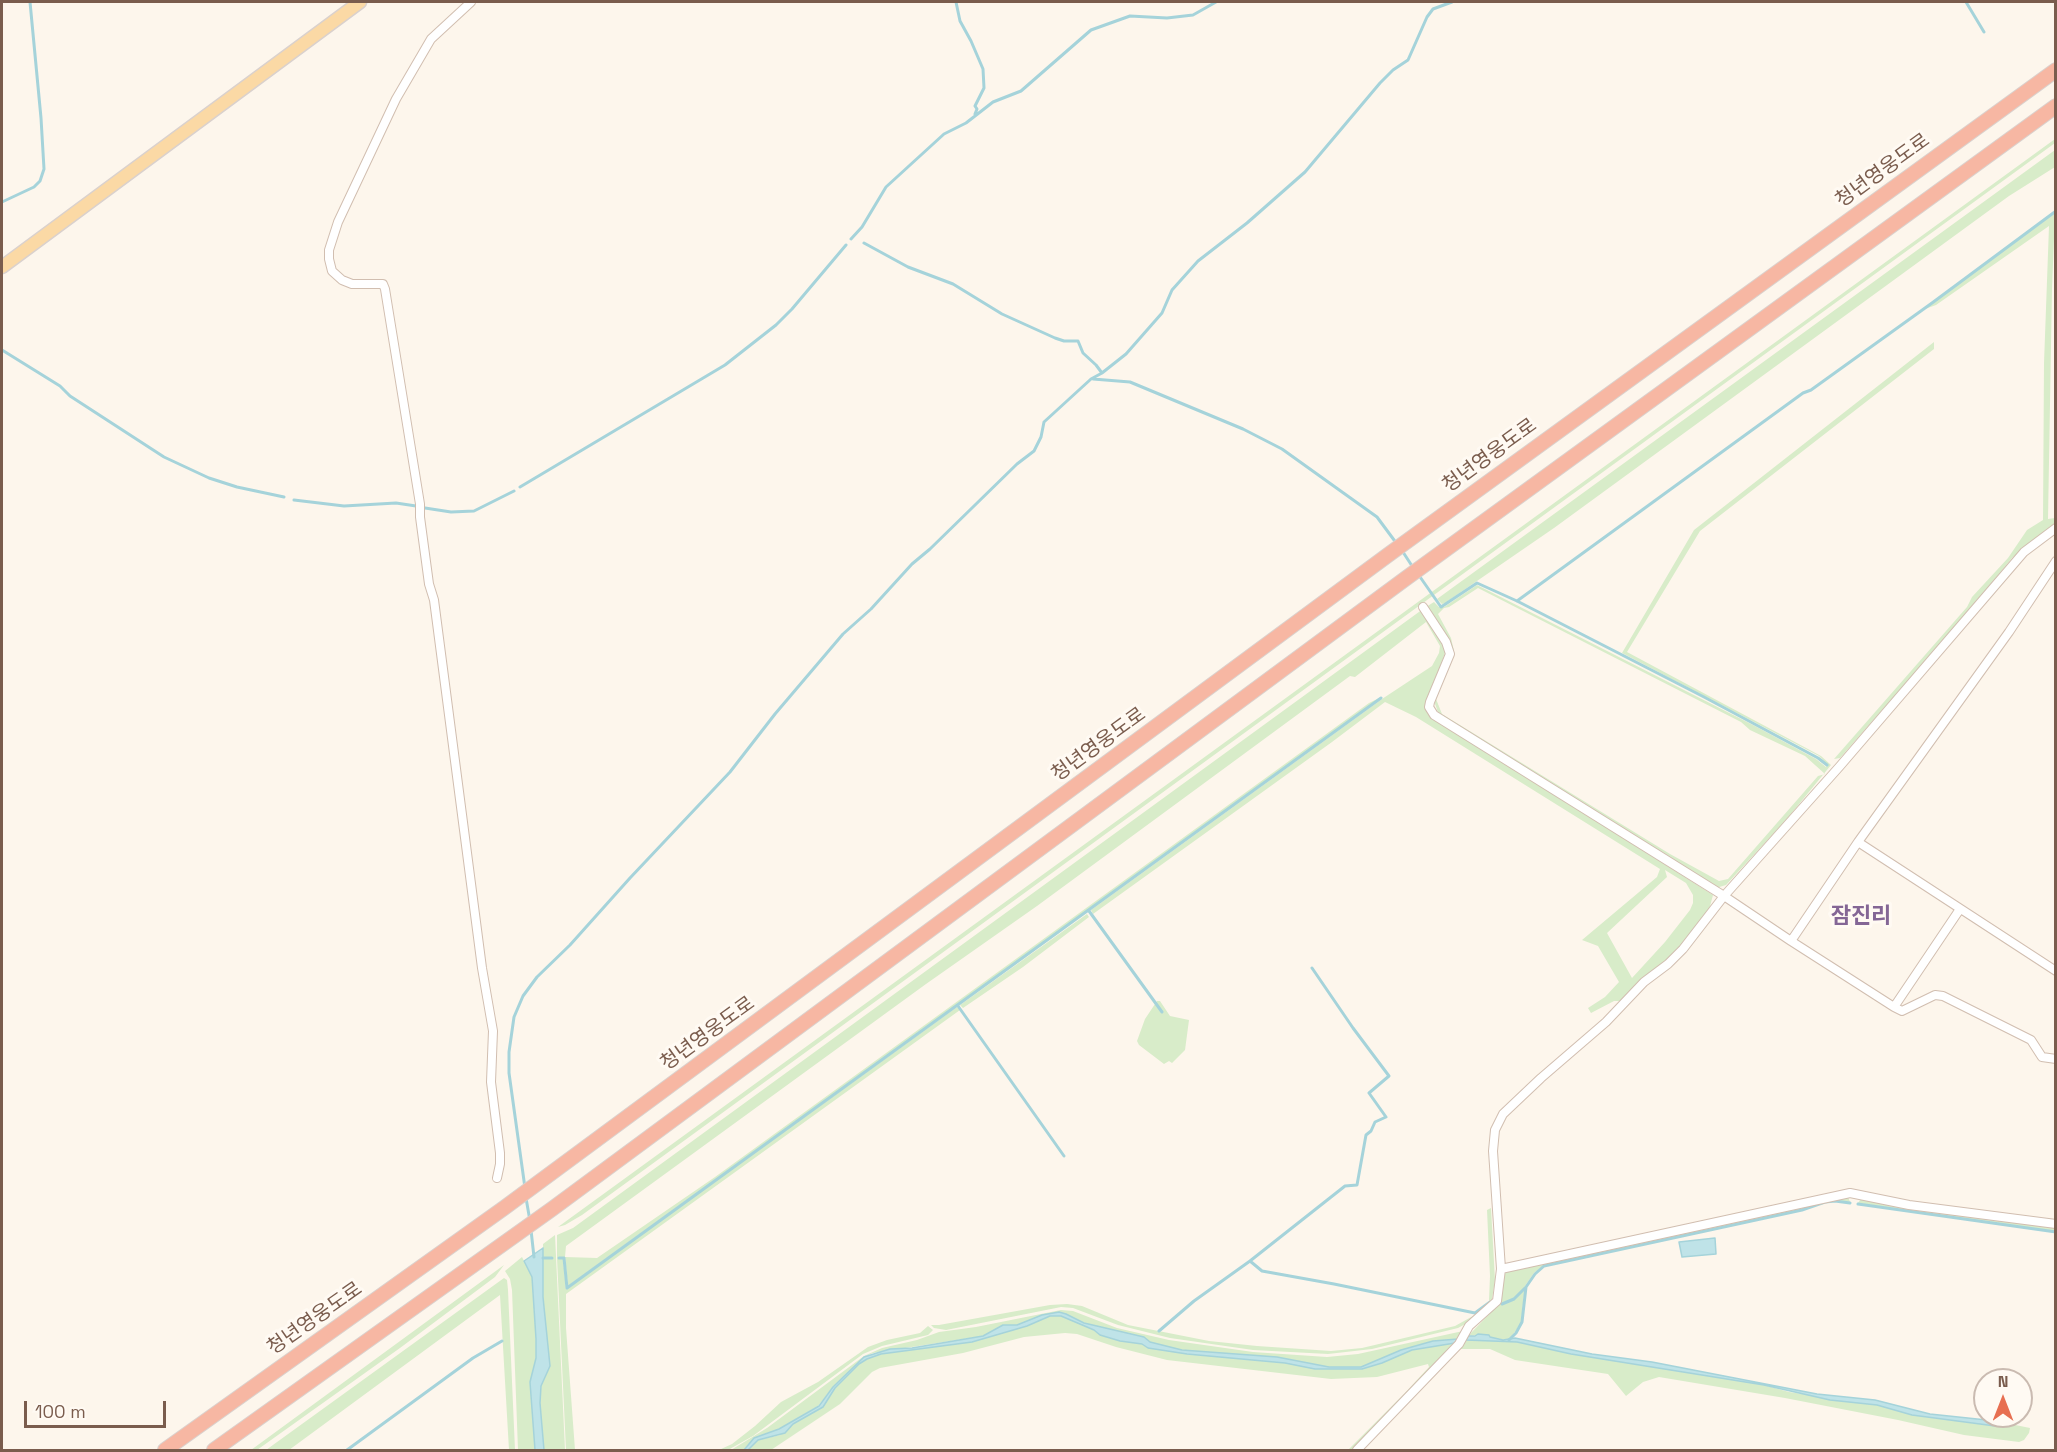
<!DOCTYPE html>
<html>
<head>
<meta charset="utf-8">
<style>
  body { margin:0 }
  #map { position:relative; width:2057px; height:1452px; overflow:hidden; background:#fdf6ec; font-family:"Space Grotesk",sans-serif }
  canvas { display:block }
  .frame { position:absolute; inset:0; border:3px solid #7a5c4d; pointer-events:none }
  .north { position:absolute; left:1973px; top:1368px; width:60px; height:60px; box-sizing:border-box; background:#fffaf3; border:2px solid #cabbb1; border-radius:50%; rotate:0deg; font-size:16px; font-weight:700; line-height:24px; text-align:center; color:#7a5c4d }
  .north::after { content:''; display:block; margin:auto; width:21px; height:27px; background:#e76f51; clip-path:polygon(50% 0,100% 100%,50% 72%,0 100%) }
  .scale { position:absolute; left:24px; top:1401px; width:142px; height:27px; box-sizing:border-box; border:3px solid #7a5c4d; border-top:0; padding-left:8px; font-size:18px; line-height:21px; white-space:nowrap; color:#7a5c4d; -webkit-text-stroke:4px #fffaf3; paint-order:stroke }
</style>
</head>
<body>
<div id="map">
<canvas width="2057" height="1452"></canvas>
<div class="frame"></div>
<div class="north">N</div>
<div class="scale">100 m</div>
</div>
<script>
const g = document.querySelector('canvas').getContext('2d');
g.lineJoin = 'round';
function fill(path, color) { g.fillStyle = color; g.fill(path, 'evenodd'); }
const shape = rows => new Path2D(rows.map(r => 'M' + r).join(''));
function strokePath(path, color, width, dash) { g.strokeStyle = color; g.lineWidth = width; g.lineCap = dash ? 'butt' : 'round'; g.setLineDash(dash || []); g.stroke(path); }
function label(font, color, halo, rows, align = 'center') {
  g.font = font + ' "Space Grotesk","Noto Sans KR",sans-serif'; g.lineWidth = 6; g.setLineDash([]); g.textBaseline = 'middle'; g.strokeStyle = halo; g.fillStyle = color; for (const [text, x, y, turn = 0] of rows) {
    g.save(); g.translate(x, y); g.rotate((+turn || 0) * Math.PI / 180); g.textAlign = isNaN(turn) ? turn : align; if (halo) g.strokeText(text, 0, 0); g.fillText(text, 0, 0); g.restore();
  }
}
fill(shape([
  [2055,139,2055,143,582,1215,565,1225,558,1227],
  [2055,150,2055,167,2009,196,1554,528,1445,603,1442,604,1437,599],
  [2055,213,2052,289,2048,519,2055,518,2055,525,2012,558,1962,619,1840,758,1834,759,1967,607,1972,597,2008,558,2027,530,2043,520,2044,363,2049,226,1936,305,1925,309],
  [1934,342,1934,349,1700,531,1627,652,1821,756,1831,765,1786,820,1726,885,1716,888,1439,715,1434,701,1451,654,1426,607,1434,602,1439,607,1444,607,1477,585,1755,726,1816,759,1826,767,1827,764,1819,756,1622,653,1694,530],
  [1478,588,1741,722,1750,730,1805,756,1825,774,1818,776,1728,879,1719,881,1670,854,1442,714,1436,699,1454,651,1451,638,1438,614,1444,608,1449,607],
  [1423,609,1435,628,1446,650,1427,703,1426,708,1431,716,1713,895,1709,910,1670,959,1623,1001,1614,1001,1591,1013,1588,1008,1605,997,1619,982,1598,946,1582,940,1657,877,1660,869,1416,717,1385,702,1332,742,1093,914,1091,910,1382,699,1432,666,1439,653,1440,646,1426,622,1355,677,1350,676,1037,906,926,984,566,1246,565,1257,597,1258,715,1177,1369,703,1381,697,568,1286,565,1257,557,1258,557,1235,573,1228],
  [1665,870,1686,883,1693,895,1693,903,1690,910,1665,942,1632,978,1607,933,1667,877],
  [1087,914,1089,917,1023,967,963,1008,960,1005],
  [1157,1001,1160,1001,1170,1016,1189,1020,1185,1050,1172,1063,1169,1061,1164,1064,1139,1045,1137,1041,1145,1019],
  [957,1007,960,1010,566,1294,566,1328,575,1450,566,1450,557,1258,563,1259,566,1289],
  [1846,1196,1848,1197,1850,1202,1835,1200,1825,1201,1802,1209,1544,1265,1534,1273,1525,1286,1521,1322,1515,1332,1508,1340,1493,1338,1483,1334,1468,1336,1500,1303,1505,1270],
  [1861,1199,1981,1218,2055,1228,2055,1231,1858,1203],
  [1491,1208,1495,1280,1492,1299,1489,1301,1490,1276,1487,1210],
  [555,1235,565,1450,544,1450,540,1403,541,1385,550,1366,543,1297,543,1244],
  [522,1257,532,1277,536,1339,536,1358,530,1382,535,1450,518,1450,512,1290,510,1279,505,1271],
  [504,1265,495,1277,400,1348,257,1450,251,1450],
  [504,1278,507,1280,508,1290,515,1450,509,1450,500,1295,289,1450,266,1450],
  [1490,1303,1469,1322,1458,1328,1372,1349,1328,1354,1253,1350,1170,1338,1118,1325,1073,1308,1061,1307,946,1330,934,1328,931,1325,939,1325,1050,1305,1067,1304,1082,1306,1128,1325,1209,1341,1257,1346,1331,1351,1362,1348,1455,1326,1473,1316],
  [1061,1310,1073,1311,1117,1328,1169,1340,1253,1352,1327,1357,1358,1354,1463,1331,1458,1339,1433,1341,1401,1350,1361,1367,1329,1367,1182,1350,1150,1342,1144,1337,1084,1323,1066,1314,1042,1315,1017,1325,1003,1325,983,1336,873,1353,864,1357,833,1387,818,1406,779,1429,754,1438,744,1450,731,1450,767,1428,864,1356,882,1348,917,1340,939,1332,976,1327],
  [1050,1316,1061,1316,1094,1330,1100,1335,1120,1341,1142,1344,1148,1348,1187,1354,1285,1363,1315,1369,1362,1369,1382,1363,1412,1350,1455,1343,1353,1450,1348,1450,1404,1394,1429,1367,1428,1364,1377,1377,1331,1379,1167,1360,1116,1347,1077,1334,1065,1333,1024,1337,963,1353,880,1368,872,1372,840,1404,771,1450,748,1450,758,1440,780,1435,793,1424,823,1407,835,1388,859,1364,867,1359,881,1354,972,1342,1027,1326],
  [928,1326,933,1330,928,1335,882,1346,863,1354,753,1436,728,1450,719,1450,732,1444,755,1426,781,1402,818,1382,868,1347,887,1340,920,1333],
  [1466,1340,1517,1342,1571,1354,1764,1385,1789,1392,1877,1405,1912,1415,1994,1426,1996,1421,2030,1428,2029,1433,2024,1440,2019,1442,1964,1435,1898,1420,1785,1398,1659,1377,1643,1382,1626,1396,1608,1374,1515,1360,1490,1349,1460,1349,1461,1344]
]), '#d8ecc9');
const water = shape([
  [1715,1238,1716,1254,1682,1257,1679,1242,1715,1238],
  [543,1248,543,1297,550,1366,541,1386,540,1403,544,1450,535,1450,530,1382,536,1358,536,1339,532,1277,524,1261,543,1248],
  [1059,1312,1066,1314,1084,1323,1144,1337,1150,1342,1182,1350,1277,1357,1329,1367,1361,1367,1401,1350,1433,1341,1458,1339,1455,1343,1412,1350,1382,1363,1362,1369,1315,1369,1285,1363,1187,1354,1148,1348,1142,1344,1120,1341,1100,1335,1094,1330,1061,1316,1050,1316,1027,1326,972,1342,881,1354,867,1359,859,1364,835,1388,823,1407,793,1424,785,1433,758,1440,748,1450,744,1450,754,1438,779,1429,819,1406,833,1387,864,1357,890,1349,912,1348,983,1336,1003,1325,1017,1325,1042,1315,1059,1312],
  [1478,1334,1489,1335,1490,1337,1503,1340,1515,1338,1592,1354,1652,1362,1817,1394,1875,1400,1930,1414,1996,1421,1995,1426,1912,1415,1877,1405,1830,1400,1764,1385,1571,1354,1517,1342,1466,1340,1468,1336,1475,1336,1478,1334]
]);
fill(water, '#bfe3e8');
strokePath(water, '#a5d3da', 1.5);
strokePath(shape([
  [956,2,960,21,971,41,983,69,984,88,975,106,977,109,975,114],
  [1966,2,1984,32],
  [2,202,34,187,40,181,44,169,41,118,30,2],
  [851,239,862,227,886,187,944,134,966,123,993,102,1021,91,1091,30,1130,16,1167,18,1193,15,1216,2],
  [864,243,908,267,953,284,1002,314,1055,338,1064,341,1078,341,1083,353,1096,365,1102,373],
  [2,350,60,386,70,396,164,457,209,478,237,487,284,497],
  [1093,379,1130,382,1243,429,1282,449,1377,517,1397,544],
  [520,487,725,365,776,325,792,309,846,245],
  [294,500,344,506,396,503,416,506],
  [425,508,451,512,474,511,514,491],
  [1401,549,1414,569],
  [1418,574,1441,607,1477,583,1517,601,1704,697,1818,758,1827,765],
  [1517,601,1803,393,1811,390,1932,303,2056,211],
  [1089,911,1162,1012],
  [958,1006,1064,1156],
  [525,1188,509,1073,509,1052,514,1017,523,996,537,977,570,945,630,878,730,772,775,714,843,634,871,609,912,564,930,549,1017,464,1034,451,1041,437,1044,422,1091,379,1102,373,1126,354,1162,313,1172,290,1198,261,1247,223,1305,172,1380,83,1393,70,1408,60,1427,17,1433,9,1452,2],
  [526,1198,530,1221],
  [1858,1204,2056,1232],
  [531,1230,534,1257],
  [543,1258,552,1258],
  [559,1258,564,1258,567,1288,1381,698],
  [1250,1261,1345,1186,1357,1185,1366,1135,1371,1131,1375,1122,1386,1117,1369,1093,1389,1076,1353,1028,1312,968],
  [1502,1304,1514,1299,1525,1288],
  [1159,1331,1194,1301,1250,1261,1262,1271,1334,1284,1475,1313,1490,1302],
  [1509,1340,1516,1333,1522,1322,1526,1287,1535,1274,1544,1266,1802,1210,1825,1202,1835,1201,1850,1203],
  [347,1450,473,1358,502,1341]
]), '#a5d3da', 3);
const minor = shape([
  [471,2,431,39,396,99,338,222,329,250,329,259,332,271,342,280,352,284,383,284,385,289,420,504,420,517,429,584,434,600,482,968,493,1031,491,1082,500,1153,500,1164,497,1178],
  [1423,607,1446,642,1450,654,1430,702,1429,707,1434,715,1724,896,1840,766,2024,552,2056,528],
  [1858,842,2056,971],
  [1791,941,1894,1007,1960,909],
  [1894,1007,1902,1011,1935,995,1943,996,2031,1040,2042,1057,2056,1059],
  [1501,1269,1850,1193,1909,1205,2056,1224],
  [1357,1450,1459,1344,1469,1326,1497,1301,1501,1269,1493,1151,1495,1130,1503,1114,1541,1078,1606,1022,1644,982,1668,964,1683,949,1724,896,1791,941,1858,842,2009,632,2056,561]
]);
const primary = shape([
  [2,267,360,2]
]);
const motorway = shape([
  [165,1450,504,1208,1388,555,2056,70],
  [214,1450,552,1209,1405,579,2056,106]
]);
strokePath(minor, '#d1beb0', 10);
strokePath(primary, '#dad1cd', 15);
strokePath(motorway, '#dad1cd', 16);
strokePath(minor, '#fff', 8);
strokePath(primary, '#fbd9a5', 12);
strokePath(motorway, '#f7b7a3', 14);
label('20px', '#7a5c4d', '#fffaf3', [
  ["청년영웅도로",1883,171,-36],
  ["청년영웅도로",1490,456,-36],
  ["청년영웅도로",1099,745,-36],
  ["청년영웅도로",708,1034,-36],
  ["청년영웅도로",315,1319,-35]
]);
label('bold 22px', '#846695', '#fffaf3', [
  ["잠진리",1861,917]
]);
</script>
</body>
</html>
